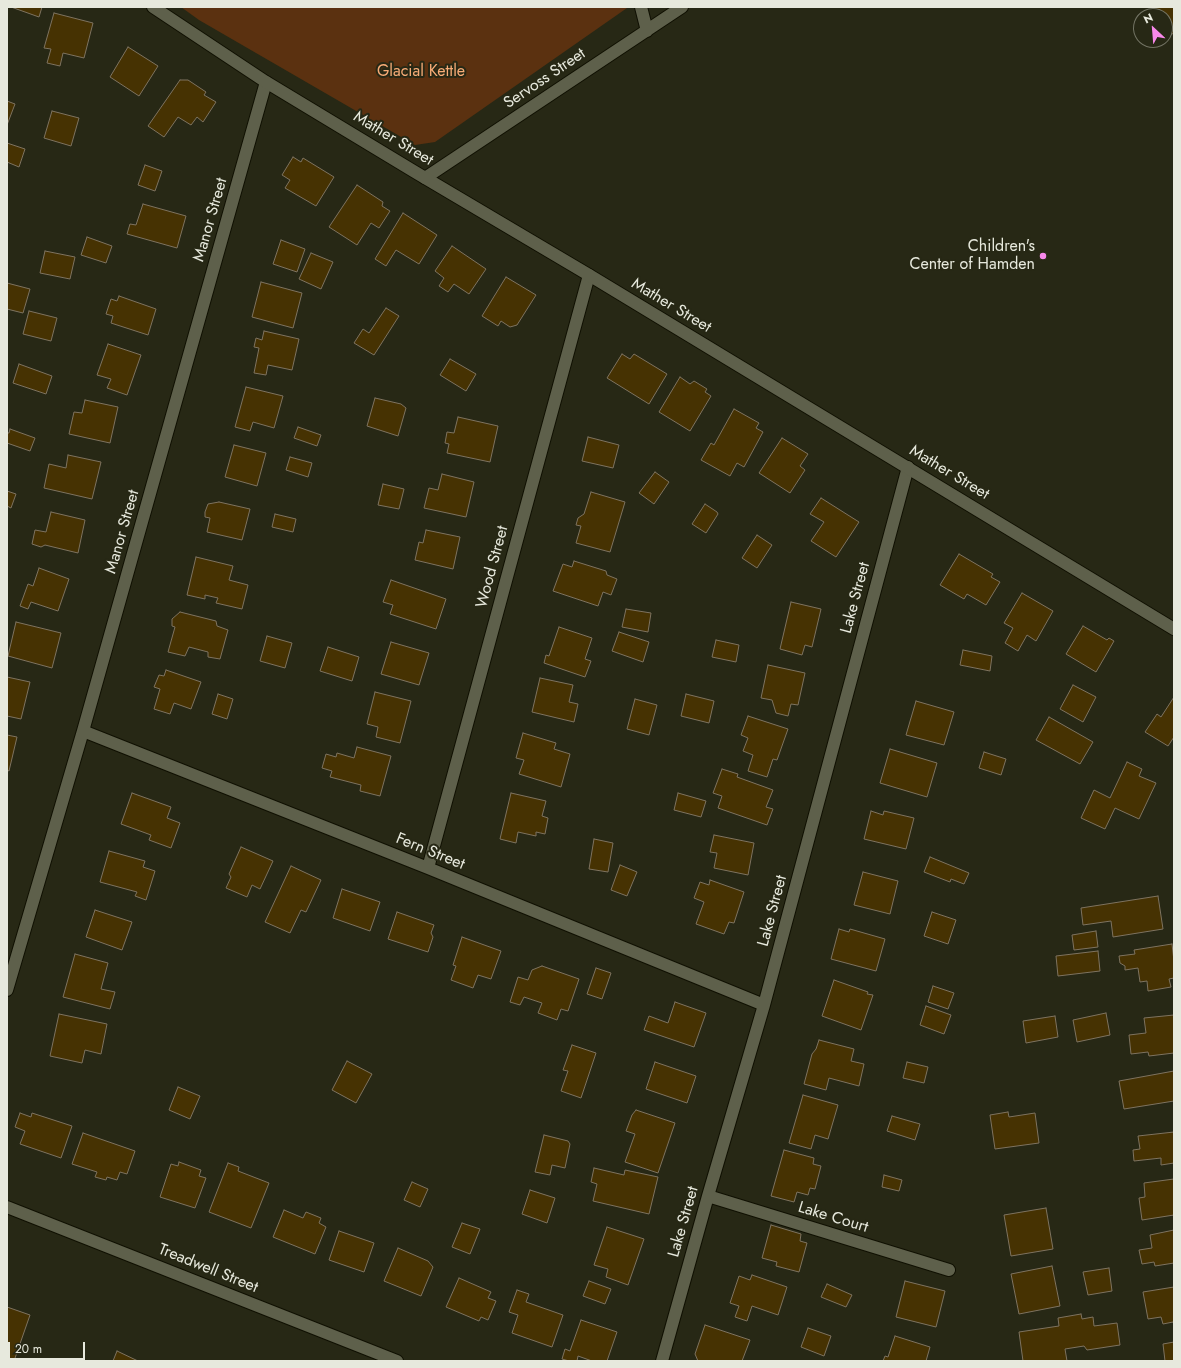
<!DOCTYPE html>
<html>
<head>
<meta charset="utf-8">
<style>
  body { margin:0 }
  #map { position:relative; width:1181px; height:1368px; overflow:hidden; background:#272815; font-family:Jost,sans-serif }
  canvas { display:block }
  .frame { position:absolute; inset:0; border:8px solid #e7e9dd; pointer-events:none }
  .north { position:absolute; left:1133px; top:8px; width:40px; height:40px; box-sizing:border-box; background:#272815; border:1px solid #747565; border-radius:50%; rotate:334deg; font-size:11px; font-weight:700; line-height:16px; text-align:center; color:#e7e9dd }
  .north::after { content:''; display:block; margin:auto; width:14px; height:18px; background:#f888ea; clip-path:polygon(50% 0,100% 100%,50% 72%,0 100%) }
  .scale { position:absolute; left:8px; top:1342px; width:77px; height:18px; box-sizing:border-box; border:2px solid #e7e9dd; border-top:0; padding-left:5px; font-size:12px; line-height:14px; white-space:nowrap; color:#e7e9dd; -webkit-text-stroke:3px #272815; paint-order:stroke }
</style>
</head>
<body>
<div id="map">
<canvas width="1181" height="1368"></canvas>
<div class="frame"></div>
<div class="north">N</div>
<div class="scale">20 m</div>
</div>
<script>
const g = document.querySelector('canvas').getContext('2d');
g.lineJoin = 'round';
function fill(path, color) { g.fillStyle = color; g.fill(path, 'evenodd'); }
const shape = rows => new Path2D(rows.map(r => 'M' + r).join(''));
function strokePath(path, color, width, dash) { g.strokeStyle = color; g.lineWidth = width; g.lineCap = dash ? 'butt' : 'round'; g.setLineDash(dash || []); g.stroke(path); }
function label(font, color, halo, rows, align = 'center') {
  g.font = font + ' Jost,sans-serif'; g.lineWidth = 4; g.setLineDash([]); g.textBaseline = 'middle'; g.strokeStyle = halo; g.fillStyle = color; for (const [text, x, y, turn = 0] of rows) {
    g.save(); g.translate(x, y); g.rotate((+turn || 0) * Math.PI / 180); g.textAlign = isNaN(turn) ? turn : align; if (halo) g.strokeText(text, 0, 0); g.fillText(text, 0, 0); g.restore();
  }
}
fill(shape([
  [181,7,627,7,627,8,435,142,415,145,199,20]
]), '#5b3110');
const building = shape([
  [11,7,42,7,39,17,11,7],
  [1153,7,1174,7,1174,33,1170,35,1165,28,1165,16,1148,16,1147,14,1155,10,1153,7],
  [54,13,93,23,84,58,63,53,60,66,47,63,51,49,44,48,54,13],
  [128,47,158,66,139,96,110,77,128,47],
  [180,80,188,80,206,92,204,95,216,102,203,122,197,117,191,125,178,117,164,137,148,126,180,80],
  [7,101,15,104,7,125,7,101],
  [52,111,79,118,71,146,44,138,52,111],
  [7,143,25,149,19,167,7,162,7,143],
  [293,157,301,162,303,158,334,177,316,206,285,188,290,180,282,175,293,157],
  [145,165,162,171,155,191,138,185,145,165],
  [357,185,383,202,382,206,390,211,379,228,371,223,357,245,329,227,357,185],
  [143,204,186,216,177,248,127,234,130,224,136,225,143,204],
  [403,213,437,235,419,264,396,250,386,266,375,259,403,213],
  [87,237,112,246,106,263,81,255,87,237],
  [281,240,305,249,297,272,273,264,281,240],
  [452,246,486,269,469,294,454,284,448,292,439,286,444,278,435,271,452,246],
  [45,251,75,257,70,279,40,273,45,251],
  [311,253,333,262,321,289,299,279,311,253],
  [506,277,536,295,517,325,510,327,501,321,498,326,482,316,506,277],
  [261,282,302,293,293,328,252,317,261,282],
  [7,283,30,289,23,313,7,309,7,283],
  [119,296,156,309,148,335,111,323,113,316,106,314,111,299,117,301,119,296],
  [386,308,399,316,374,355,354,343,363,329,369,333,386,308],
  [29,311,57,318,51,341,23,334,29,311],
  [264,331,299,339,292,370,268,365,266,375,254,373,259,348,254,347,256,338,262,340,264,331],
  [108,344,141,355,127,395,107,388,111,379,97,375,108,344],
  [622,354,630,359,634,354,667,374,649,404,607,378,622,354],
  [450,359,476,374,466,391,440,375,450,359],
  [19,364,52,376,46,394,13,383,19,364],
  [680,377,690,384,694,381,707,389,705,392,711,396,690,431,659,412,680,377],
  [246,387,283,396,274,428,253,422,250,431,235,427,246,387],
  [375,398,401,404,406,408,398,436,367,426,375,398],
  [85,400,118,407,110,443,69,434,74,412,82,413,85,400],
  [734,409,759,423,756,428,763,432,744,467,737,463,730,476,701,460,711,443,714,445,734,409],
  [458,417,498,426,490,462,447,453,449,444,445,443,447,432,454,433,458,417],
  [298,427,321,435,317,446,294,438,298,427],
  [10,429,35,438,30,451,7,443,7,433,9,433,10,429],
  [588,437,619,445,613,468,582,461,588,437],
  [782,438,808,454,800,466,805,470,790,493,759,473,782,438],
  [234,445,266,453,257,486,225,477,234,445],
  [68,455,101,462,92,499,44,488,49,464,66,468,68,455],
  [290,457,312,463,308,477,286,470,290,457],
  [655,472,669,482,654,504,639,493,655,472],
  [442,474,474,482,466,517,424,508,429,488,438,490,442,474],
  [383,484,404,489,399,509,378,505,383,484],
  [7,491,16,494,11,508,7,506,7,491],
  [591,492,625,502,610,552,576,543,581,526,576,525,578,518,584,514,591,492],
  [821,498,859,522,836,557,811,541,824,522,810,514,821,498],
  [219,502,250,509,242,540,207,532,210,518,205,517,205,512,208,504,219,502],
  [705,504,717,512,718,514,706,533,692,524,705,504],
  [51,512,85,520,78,553,45,545,41,547,32,544,35,530,46,532,51,512],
  [275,514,296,519,293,532,272,527,275,514],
  [426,530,460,537,453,569,415,560,419,542,423,543,426,530],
  [757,535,772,545,757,568,742,558,757,535],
  [959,554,993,574,991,577,1000,582,986,605,967,594,964,599,940,585,959,554],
  [196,557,233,566,229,580,248,585,242,609,216,603,218,598,205,595,205,599,187,595,196,557],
  [574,561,606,571,607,575,617,579,611,595,603,592,598,606,553,591,563,564,572,567,574,561],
  [39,568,69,579,58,611,31,602,28,609,20,606,28,584,33,586,39,568],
  [391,580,446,599,436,629,390,614,393,605,383,602,391,580],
  [1022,593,1053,611,1036,641,1027,635,1018,651,1005,643,1013,628,1004,623,1022,593],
  [791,602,821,609,812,647,805,645,802,655,780,649,791,602],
  [626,609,651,613,648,632,622,627,626,609],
  [180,612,216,621,217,626,228,630,220,659,208,657,208,652,189,647,185,656,168,652,175,627,172,626,172,619,180,612],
  [16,622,61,633,52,668,8,656,16,622],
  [1083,626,1107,640,1109,638,1114,641,1096,672,1066,654,1083,626],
  [559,627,592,638,585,659,591,661,585,677,544,663,546,655,549,656,559,627],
  [619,632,649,642,643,662,612,651,619,632],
  [267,636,292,643,285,668,260,661,267,636],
  [716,640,739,645,736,662,712,657,716,640],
  [391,642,429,653,419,685,381,674,391,642],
  [328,647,359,657,352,681,320,671,328,647],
  [963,650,992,656,990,671,960,665,963,650],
  [768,665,805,673,798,705,791,704,788,716,776,713,772,700,761,698,768,665],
  [166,670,201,682,191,709,174,703,170,714,154,709,160,689,154,687,159,675,164,676,166,670],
  [7,677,30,682,21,719,7,716,7,677],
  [540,678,573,685,569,702,578,704,574,722,532,712,540,678],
  [1073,685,1096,697,1083,722,1060,709,1073,685],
  [375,692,411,701,400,743,376,737,378,727,367,724,375,692],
  [218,694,233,699,227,719,212,714,218,694],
  [686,694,714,701,709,723,681,716,686,694],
  [1174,697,1174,737,1168,746,1145,732,1157,714,1161,717,1174,697],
  [635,699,657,705,649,735,627,729,635,699],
  [916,701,954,712,944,745,906,735,916,701],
  [748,716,788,729,777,760,773,759,767,777,748,771,753,755,743,751,748,738,741,735,748,716],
  [1049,717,1093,742,1080,764,1036,740,1049,717],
  [523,733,556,743,554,749,570,754,561,787,519,774,524,760,516,758,523,733],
  [7,735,17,737,9,771,7,770,7,735],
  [357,747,391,756,380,796,360,791,361,785,330,777,332,771,322,768,326,754,336,757,337,753,354,758,357,747],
  [890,749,937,763,927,797,880,783,890,749],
  [984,752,1006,759,1001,775,979,768,984,752],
  [1127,762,1142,769,1139,776,1156,783,1139,819,1115,808,1105,829,1081,818,1094,790,1110,798,1127,762],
  [722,769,738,774,737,777,773,790,766,807,773,809,767,825,718,808,722,796,713,793,722,769],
  [132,793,171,807,167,818,180,823,171,848,149,840,151,835,121,824,132,793],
  [511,793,546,801,542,816,548,818,545,834,536,832,536,836,518,832,516,843,500,839,511,793],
  [678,793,706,801,701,817,674,810,678,793],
  [871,811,883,815,884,811,914,818,906,849,864,839,871,811],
  [714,835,754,843,748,875,714,868,717,853,710,852,714,835],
  [594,839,613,843,608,872,589,869,594,839],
  [241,847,273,861,260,889,252,885,247,897,226,888,231,877,229,874,241,847],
  [109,851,145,861,143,867,155,871,146,900,135,896,137,892,100,882,109,851],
  [930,857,969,873,964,884,951,879,950,882,924,872,930,857],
  [620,865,637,872,627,896,611,890,620,865],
  [291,866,321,880,306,912,301,910,290,933,265,922,291,866],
  [863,872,898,881,890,914,854,905,863,872],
  [710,880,744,892,734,923,729,922,724,934,696,924,704,902,694,898,700,882,709,885,710,880],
  [342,889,380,902,370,931,333,918,342,889],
  [1158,896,1163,929,1113,937,1111,921,1083,925,1081,908,1158,896],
  [95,910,132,922,122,950,86,937,95,910],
  [397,912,434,925,431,933,433,937,428,952,388,939,397,912],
  [932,912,956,920,948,944,924,936,932,912],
  [839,929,849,932,850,929,885,939,876,971,831,959,839,929],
  [1096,931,1098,947,1074,950,1072,935,1096,931],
  [462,937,501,951,491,979,478,975,473,988,451,980,456,966,453,965,462,937],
  [1172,944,1174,961,1174,978,1169,979,1171,987,1148,991,1147,981,1140,982,1138,968,1125,970,1125,966,1120,963,1119,956,1135,954,1134,950,1172,944],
  [1098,951,1100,971,1058,976,1056,956,1098,951],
  [75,954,108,963,101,989,115,992,110,1009,63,997,75,954],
  [542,966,579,979,568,1011,561,1009,557,1020,538,1013,542,1003,524,997,520,1005,510,1002,518,977,528,980,532,970,542,966],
  [596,968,611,973,602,999,587,994,596,968],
  [834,980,868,992,867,994,873,995,861,1030,822,1016,834,980],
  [933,986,954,993,948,1009,928,1002,933,986],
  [675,1002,706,1013,694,1047,644,1030,649,1016,668,1023,675,1002],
  [926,1006,951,1015,944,1034,920,1025,926,1006],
  [1106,1013,1110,1035,1077,1042,1073,1020,1106,1013],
  [59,1014,107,1024,101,1054,85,1050,82,1063,50,1056,59,1014],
  [1174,1015,1174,1053,1149,1056,1148,1052,1131,1054,1129,1035,1146,1033,1144,1018,1174,1015],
  [1055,1016,1058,1037,1026,1043,1023,1021,1055,1016],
  [819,1040,854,1049,851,1061,864,1064,859,1086,829,1078,826,1090,804,1084,812,1054,816,1049,819,1040],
  [572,1045,596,1053,581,1098,561,1091,568,1071,563,1070,572,1045],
  [347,1061,372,1074,356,1103,332,1090,347,1061],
  [655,1062,696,1076,687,1103,646,1089,655,1062],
  [907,1062,928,1067,924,1083,903,1078,907,1062],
  [1174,1071,1174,1101,1124,1109,1119,1081,1174,1071],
  [178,1087,200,1096,190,1119,169,1110,178,1087],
  [803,1095,838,1105,828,1139,815,1135,811,1149,789,1143,803,1095],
  [636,1110,675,1123,658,1173,625,1162,635,1134,626,1131,632,1115,636,1110],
  [1008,1112,1009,1117,1035,1113,1039,1143,995,1149,990,1115,1008,1112],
  [20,1113,31,1117,32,1113,72,1126,61,1158,20,1144,25,1131,15,1127,20,1113],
  [892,1116,920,1124,915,1140,887,1131,892,1116],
  [1174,1132,1174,1163,1161,1165,1161,1158,1134,1161,1133,1150,1140,1149,1138,1136,1174,1132],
  [83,1133,135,1151,127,1174,120,1172,117,1180,107,1177,106,1180,95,1177,97,1172,72,1164,83,1133],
  [544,1135,568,1141,570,1144,565,1168,552,1165,550,1175,535,1172,544,1135],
  [784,1150,814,1158,813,1164,821,1166,815,1189,810,1188,808,1195,797,1192,794,1202,771,1196,784,1150],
  [179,1162,201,1170,199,1176,206,1178,195,1208,160,1197,171,1164,178,1166,179,1162],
  [228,1163,239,1167,238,1171,269,1183,251,1228,209,1212,228,1163],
  [594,1168,624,1175,625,1170,658,1177,649,1214,593,1201,597,1184,591,1182,594,1168],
  [884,1175,902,1180,899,1191,882,1187,884,1175],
  [1174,1179,1174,1215,1142,1220,1139,1198,1145,1197,1144,1183,1174,1179],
  [412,1182,428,1189,420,1207,404,1200,412,1182],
  [530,1190,555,1198,547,1223,522,1214,530,1190],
  [1046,1208,1053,1249,1011,1256,1004,1215,1046,1208],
  [284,1210,303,1218,306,1212,321,1218,319,1223,326,1227,315,1254,273,1237,284,1210],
  [462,1223,480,1229,470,1254,452,1247,462,1223],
  [771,1225,801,1234,800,1241,807,1243,799,1272,776,1266,777,1262,762,1258,771,1225],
  [607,1227,644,1239,628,1285,606,1277,608,1269,594,1265,607,1227],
  [1174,1230,1174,1263,1155,1266,1154,1262,1142,1264,1139,1250,1152,1248,1150,1235,1174,1230],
  [339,1231,374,1243,364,1272,329,1260,339,1231],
  [398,1248,428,1261,433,1267,421,1296,384,1281,398,1248],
  [1052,1266,1060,1306,1019,1314,1011,1274,1052,1266],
  [1109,1268,1112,1291,1088,1295,1083,1272,1109,1268],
  [752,1275,787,1287,778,1315,752,1306,747,1321,735,1317,739,1306,730,1303,739,1276,750,1280,752,1275],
  [459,1278,491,1292,488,1298,496,1301,488,1320,481,1317,479,1321,446,1307,459,1278],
  [589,1281,611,1289,605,1304,583,1296,589,1281],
  [905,1281,945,1291,936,1327,896,1317,905,1281],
  [827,1284,852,1295,846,1307,821,1297,827,1284],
  [1174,1287,1174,1324,1173,1322,1163,1324,1161,1317,1148,1319,1143,1292,1174,1287],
  [517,1290,529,1294,526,1302,563,1315,552,1347,512,1333,518,1315,509,1312,517,1290],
  [7,1307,30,1315,14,1361,7,1361,7,1307],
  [1081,1314,1082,1319,1093,1317,1094,1326,1117,1323,1120,1345,1087,1350,1084,1346,1065,1349,1067,1361,1023,1361,1019,1332,1059,1326,1058,1318,1081,1314],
  [581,1320,617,1332,607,1361,592,1361,578,1356,577,1361,569,1361,562,1359,565,1349,570,1351,581,1320],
  [705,1325,750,1340,742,1361,698,1361,695,1354,705,1325],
  [808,1328,831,1336,824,1356,801,1347,808,1328],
  [895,1336,930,1347,926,1361,883,1361,885,1356,888,1357,895,1336],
  [1174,1342,1174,1361,1165,1361,1163,1344,1174,1342],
  [117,1351,138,1361,113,1361,117,1351]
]);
fill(building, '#463202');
strokePath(building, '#7e7360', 1);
const minor = shape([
  [641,7,647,31],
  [425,178,682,7],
  [83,731,428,868,764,1005],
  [428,868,589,275],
  [7,990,83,731,266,82],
  [708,1196,949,1270],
  [662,1361,708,1196,764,1005,908,467]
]);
const tertiary = shape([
  [153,7,266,82,415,172,589,275,1174,629],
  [7,1207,397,1361]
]);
strokePath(minor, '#101002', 14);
strokePath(tertiary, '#101002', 14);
strokePath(minor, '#5e604b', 12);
strokePath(tertiary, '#5e604b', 12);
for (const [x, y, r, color] of [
  [1043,256,4,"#f888ea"]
]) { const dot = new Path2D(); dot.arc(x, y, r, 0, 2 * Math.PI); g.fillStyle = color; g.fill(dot); strokePath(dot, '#272815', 1.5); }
label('16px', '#f8ac77', '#272815', [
  ["Glacial Kettle",421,72]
]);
label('16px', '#e7e9dd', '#272815', [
  ["Servoss Street",545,79,-34],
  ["Mather Street",393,139,31],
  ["Manor Street",211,220,-74],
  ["Mather Street",671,306,31],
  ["Mather Street",949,473,31],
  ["Manor Street",123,532,-74],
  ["Wood Street",493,567,-75],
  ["Lake Street",856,598,-75],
  ["Fern Street",430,852,22],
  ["Lake Street",773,911,-75],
  ["Lake Court",833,1218,17],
  ["Lake Street",684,1222,-74],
  ["Treadwell Street",208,1269,22]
]);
label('16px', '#e7e9dd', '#272815', [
  ["Children's",1035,247],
  ["Center of Hamden",1035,265]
], 'right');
</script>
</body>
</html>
